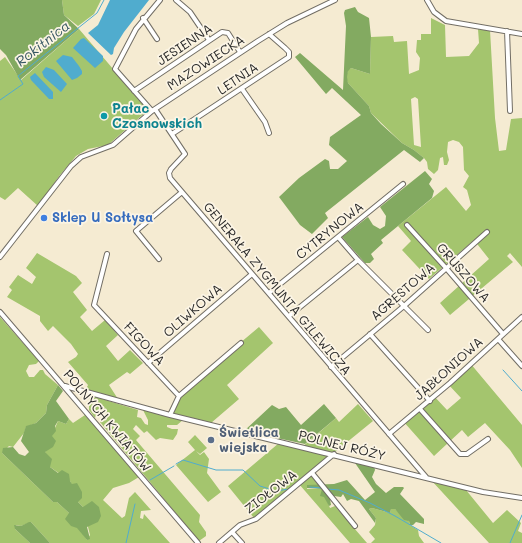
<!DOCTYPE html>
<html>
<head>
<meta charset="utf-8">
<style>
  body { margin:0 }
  canvas { display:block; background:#f5ebd2 }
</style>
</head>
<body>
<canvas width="522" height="543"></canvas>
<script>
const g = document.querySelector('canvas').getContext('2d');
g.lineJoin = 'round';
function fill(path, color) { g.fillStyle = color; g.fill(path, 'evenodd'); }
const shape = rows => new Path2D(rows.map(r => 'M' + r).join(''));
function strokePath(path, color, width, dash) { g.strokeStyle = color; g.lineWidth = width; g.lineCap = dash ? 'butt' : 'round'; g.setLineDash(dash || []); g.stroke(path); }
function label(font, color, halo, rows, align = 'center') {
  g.font = font + ' Mali,sans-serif'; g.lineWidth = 3.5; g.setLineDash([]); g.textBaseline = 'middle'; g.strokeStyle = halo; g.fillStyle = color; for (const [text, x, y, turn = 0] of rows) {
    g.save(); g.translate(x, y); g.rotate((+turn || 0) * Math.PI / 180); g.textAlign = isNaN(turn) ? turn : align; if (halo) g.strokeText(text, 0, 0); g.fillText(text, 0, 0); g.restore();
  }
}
fill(shape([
  [62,0,101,0,94,14,78,26,64,15],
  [431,18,445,25,446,57,469,56,479,43,478,29,490,30,495,118,499,151,506,150,511,119,522,118,522,267,510,253,507,256,513,262,450,315,440,303,489,259,474,240,429,279,402,250,411,241,398,226,446,187,466,211,471,205,467,190,463,187,469,176,464,170,463,147,459,142,453,140,448,142,447,152,449,160,447,165,444,165,443,157,440,158,438,170,434,174,428,169,427,162,424,158,414,150,402,143,371,113,369,106,348,83,346,77,348,70,351,68,370,74,371,37,393,36,394,42,407,41,409,74,419,70,420,58,416,52,417,40,421,40,421,34,431,34],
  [415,97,418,99,421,147,414,145,411,99],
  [79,29,148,110,108,145,88,149,76,156,60,175,38,206,18,188,5,200,0,197,0,61,5,57,21,80],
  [37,253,76,276,82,283,73,292,87,310,80,317,92,331,105,320,118,335,106,346,118,361,130,350,143,363,130,374,127,372,109,385,118,399,86,389,88,385,68,362,76,357,78,354,71,344,53,326,48,331,40,321,40,316,7,297,12,290,9,287,18,275,32,284,36,277,26,268],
  [0,317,39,361,36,364,29,365,26,371,29,377,34,377,40,370,43,370,45,374,58,385,47,405,46,413,36,423,26,427,24,433,13,447,9,446,2,453,53,502,57,502,69,513,87,540,90,535,83,507,78,502,72,485,70,481,50,467,45,452,58,421,66,424,69,419,73,423,85,415,139,477,129,483,113,488,103,500,122,518,125,516,129,498,135,492,151,510,141,511,140,518,143,519,144,514,170,543,50,543,31,522,21,526,16,525,15,529,30,543,0,543],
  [259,327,273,343,227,385,239,399,211,423,173,414,170,411,176,397],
  [470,363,522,425,522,468,510,450,485,423,468,437,462,430,434,456,403,421,433,395,447,410,461,398,447,383],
  [89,395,138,410,137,417,141,418,145,424,148,425,148,420,143,410,183,420,177,425,167,425,167,427,172,429,178,429,177,434,173,440,160,438,156,440,147,431,144,433,136,425,133,429,140,436,136,440,200,515,199,522,206,532,206,536,199,541,100,422,105,416,106,410,101,407,97,411,95,418,89,410],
  [358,404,373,421,254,518,228,486,279,443,301,448,336,418,339,422],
  [195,435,207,448,200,454,196,451,200,455,204,452,209,459,207,473,221,492,208,502,176,465,195,450,188,442],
  [312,475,319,484,316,486,308,485,307,489,322,489,330,508,335,506,367,543,350,543,299,484],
  [431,480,466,490,493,523,507,510,521,523,518,531,522,533,522,543,489,543],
  [372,508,390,513,391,508,395,509,409,521,410,525,418,530,419,536,424,543,371,543,375,539,369,532,375,525,376,518,369,509]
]), '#a4c56e');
fill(shape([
  [0,0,62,0,64,15,79,29,20,80,6,55,0,49],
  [355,7,358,12,369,18,371,37,370,74,351,68,348,71,347,77,348,83,369,106,371,113,381,124,402,143,414,150,424,158,420,162,404,150,325,213,328,218,312,234,300,225,279,197,299,178,325,159,329,161,330,169,338,169,347,161,329,145,330,137,361,115,332,88,326,94,295,57,300,53,343,90,346,26,344,13,345,10],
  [425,171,432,179,429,184,434,191,432,198,381,240,383,243,371,254,374,259,370,263,365,263,342,237,368,217,373,225,380,229,385,226,386,216,380,207],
  [58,385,63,391,56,401,69,419,66,424,58,421,55,426,56,431,52,436,56,441,53,447,45,452,52,459,50,467,58,473,62,470,69,474,70,481,72,484,77,483,82,492,82,498,78,502,83,507,92,501,99,507,101,516,98,522,87,527,90,539,87,540,77,528,71,526,65,519,69,513,57,502,53,502,2,453,3,448,13,447,19,454,25,456,29,452,21,441,26,426,36,423,46,413,47,405],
  [324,404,336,418,305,444,244,431,272,405,279,409,286,407,301,425],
  [356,461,374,466,375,470,372,477,376,484,386,493,394,487,403,487,404,488,400,494,424,519,424,524,416,522,413,525,410,525,409,521,404,520,395,509,391,509,390,513,372,508,369,509,376,518,375,523,359,501,351,499,347,501,343,494,341,497,334,496,330,499,331,505,329,506,324,497,320,496,322,489,307,488,307,485,334,484,347,480,365,500,375,492,355,463],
  [29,522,31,522,50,543,30,543,15,529,14,525,21,526]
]), '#83aa61');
fill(shape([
  [110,0,149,0,124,32,114,48,113,54,111,55,88,33,98,25],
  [84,38,103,56,103,61,95,68,73,48,81,39],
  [63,55,72,57,79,66,82,71,82,74,77,78,72,80,56,61],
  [46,67,54,70,67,84,61,92,44,77,42,72],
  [35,73,53,92,53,99,49,99,31,80,30,77]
]), '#50acce');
strokePath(shape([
  [0,100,23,84,18,76,97,13,104,0],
  [503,370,522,391],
  [176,464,183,460,216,470,243,470,260,486,276,491,289,489],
  [150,480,174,466],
  [310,487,321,488],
  [327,489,339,490,370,503,395,516,441,543],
  [126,543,135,504],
  [510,543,522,515]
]), '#50acce', 1);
const minor = shape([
  [176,0,190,12,209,40],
  [427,0,434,12,446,21,522,34],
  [143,18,157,39],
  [507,31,510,111],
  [242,89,265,122,269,133],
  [134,91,222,32,228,33,240,52],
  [155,109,185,154,171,169,169,173,170,178,426,477],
  [152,111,115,69,136,29,160,0],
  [172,134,289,57,289,52,285,48,269,34],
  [407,225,446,268,503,334],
  [338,237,358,260,428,330],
  [107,254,94,305,179,396],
  [0,257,71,166,81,157,113,145,152,111,258,41,287,23,335,0],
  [159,259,136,231,182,192],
  [269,293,403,184],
  [0,312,198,543],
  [289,316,358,260],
  [370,334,430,401],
  [498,339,522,366],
  [148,363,252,274],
  [331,367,404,306,487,232],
  [65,386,170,415,483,492,522,498],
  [420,409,460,454,467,454,488,439],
  [170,415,179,396,241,343],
  [389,434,450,383,522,317],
  [312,473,355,526],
  [232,532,242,543],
  [219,543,240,525,256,519,334,454]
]);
strokePath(minor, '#726e65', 6);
strokePath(minor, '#fff', 4);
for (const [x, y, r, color] of [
  [104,116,4,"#0f9aa8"],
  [44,218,4,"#3f7fe0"],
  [211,440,4,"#5c6f8a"]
]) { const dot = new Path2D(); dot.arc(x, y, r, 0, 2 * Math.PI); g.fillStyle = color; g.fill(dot); strokePath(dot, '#fcf5e5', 1.5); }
label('13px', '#2b2b2b', '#fcf5e5', [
  ["JESIENNA",185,45,-34],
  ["MAZOWIECKA",206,63,-33],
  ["LETNIA",238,79,-34],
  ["CYTRYNOWA",330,231,-39],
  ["GRUSZOWA",463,273,49],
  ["GENERAŁA ZYGMUNTA GILEWICZA",277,289,50],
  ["AGRESTOWA",403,292,-41],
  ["OLIWKOWA",193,311,-41],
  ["FIGOWA",144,344,47],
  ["JABŁONIOWA",449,369,-42],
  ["POLNYCH KWIATÓW",107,421,50],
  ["POLNEJ RÓŻY",342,446,14],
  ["ZIOŁOWA",271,492,-38]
]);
label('bold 13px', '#0d838f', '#fcf5e5', [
  ["Pałac",112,109],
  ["Czosnowskich",112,124]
], 'left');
label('bold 13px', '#366cbe', '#fcf5e5', [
  ["Sklep U Sołtysa",52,218]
], 'left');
label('bold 13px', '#4e5e75', '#fcf5e5', [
  ["Świetlica",219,433],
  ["wiejska",219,448]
], 'left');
label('italic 14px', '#385864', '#fcf5e5', [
  ["Rokitnica",43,44,-38]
]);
</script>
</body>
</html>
